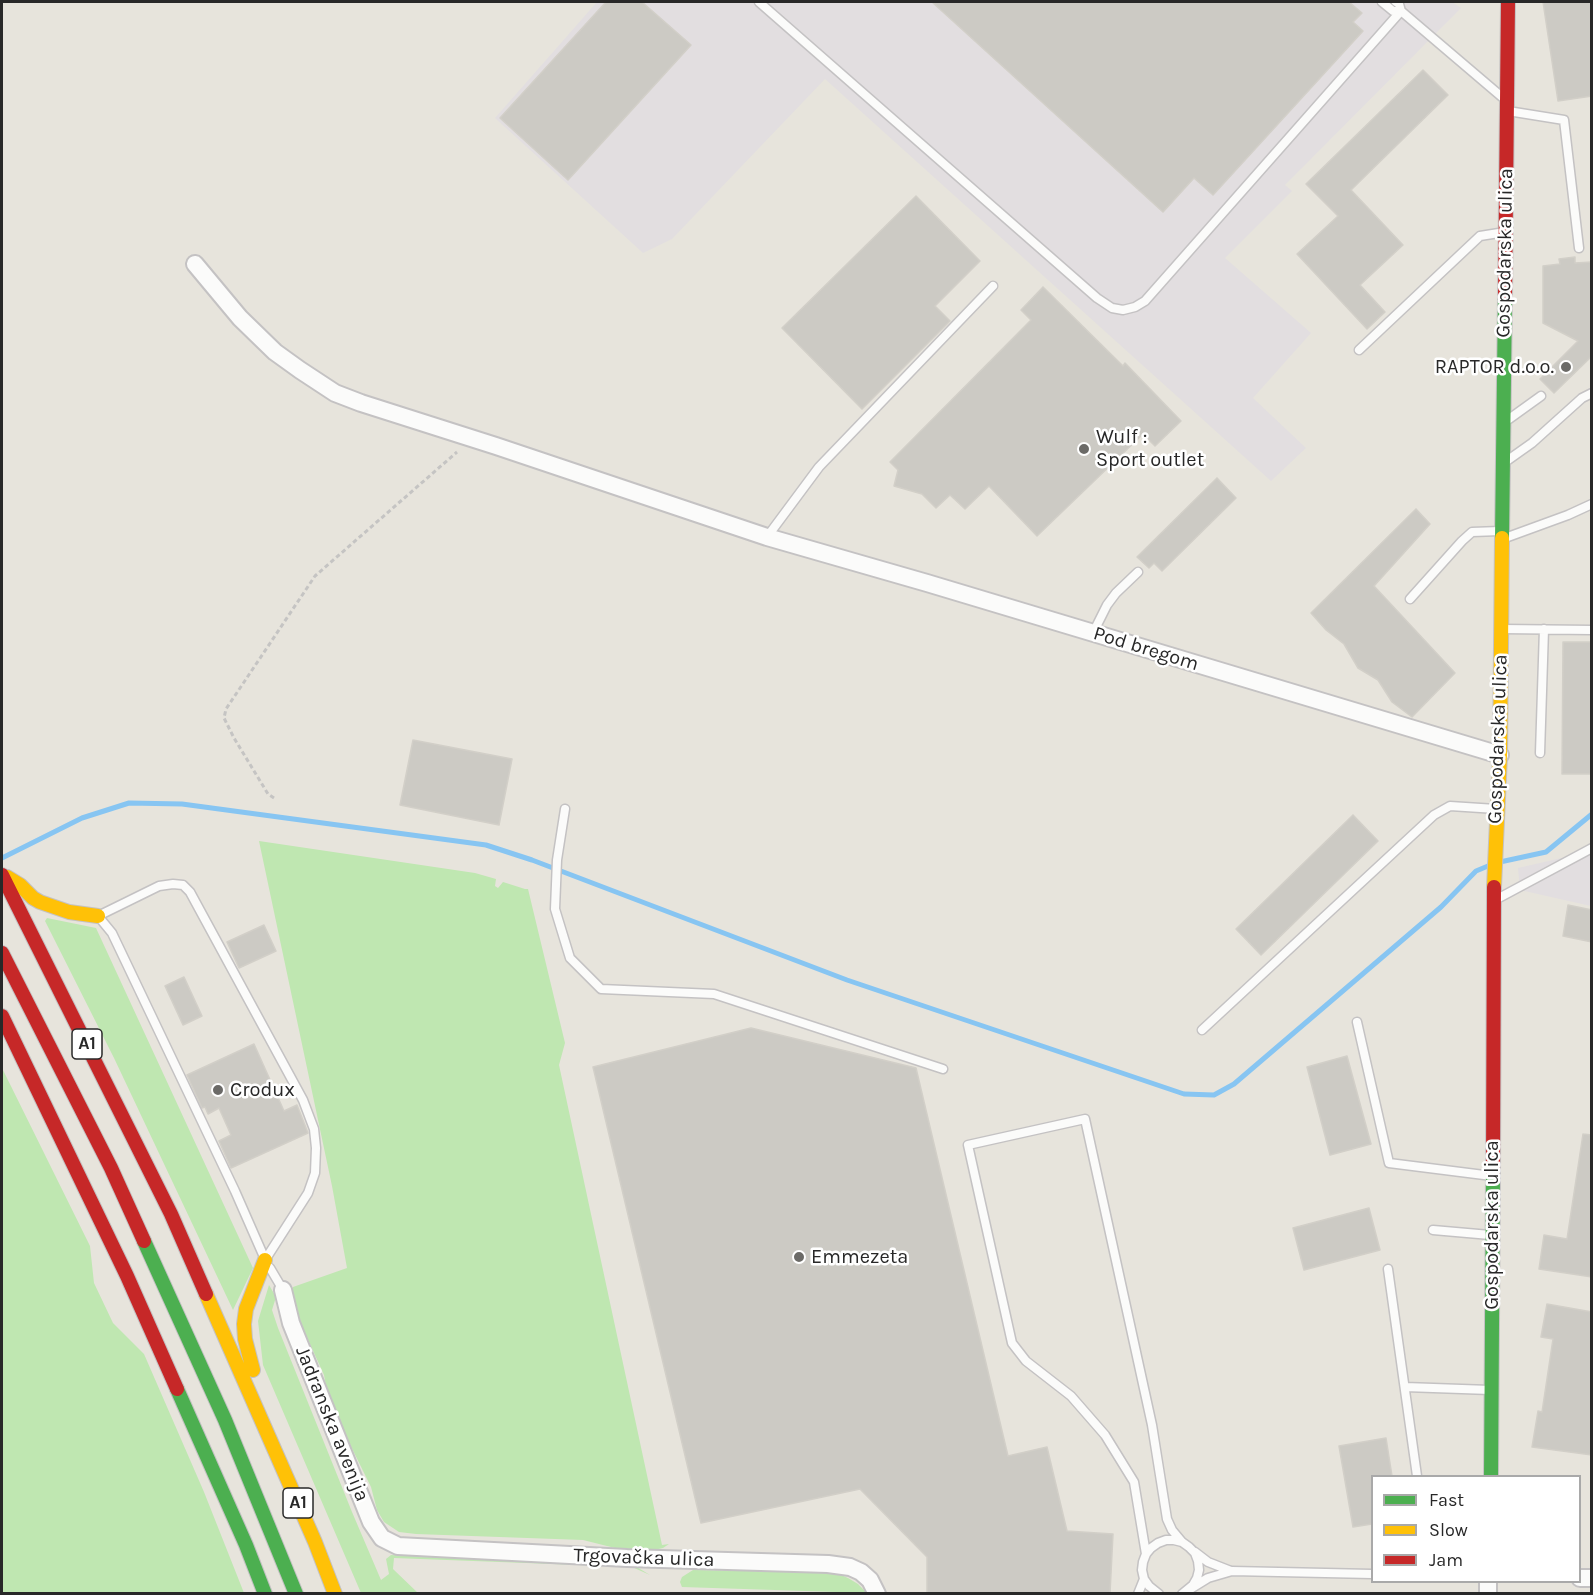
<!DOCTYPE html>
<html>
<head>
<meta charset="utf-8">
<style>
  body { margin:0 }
  #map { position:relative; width:1593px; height:1595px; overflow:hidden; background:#e7e4dc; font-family:Karla,sans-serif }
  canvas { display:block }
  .frame { position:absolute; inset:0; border:3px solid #282828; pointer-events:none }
  .legend { position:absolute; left:1371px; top:1475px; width:210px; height:108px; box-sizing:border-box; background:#fff; border:2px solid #a9a9a9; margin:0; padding:8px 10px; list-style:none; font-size:18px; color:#282828 }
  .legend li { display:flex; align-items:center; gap:12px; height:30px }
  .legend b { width:30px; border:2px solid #a9a9a9 }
</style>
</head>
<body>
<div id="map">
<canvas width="1593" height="1595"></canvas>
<div class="frame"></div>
<ul class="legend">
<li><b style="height:8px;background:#4caf50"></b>Fast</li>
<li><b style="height:8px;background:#ffc107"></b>Slow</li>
<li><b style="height:8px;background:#c62828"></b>Jam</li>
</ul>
</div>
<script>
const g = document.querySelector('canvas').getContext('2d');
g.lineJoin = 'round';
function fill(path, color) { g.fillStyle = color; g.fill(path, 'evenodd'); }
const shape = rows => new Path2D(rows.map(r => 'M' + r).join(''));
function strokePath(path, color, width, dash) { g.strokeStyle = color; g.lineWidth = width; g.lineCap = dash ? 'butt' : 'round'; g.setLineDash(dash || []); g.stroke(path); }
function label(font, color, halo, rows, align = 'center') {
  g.font = font + ' Karla,sans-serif'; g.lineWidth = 5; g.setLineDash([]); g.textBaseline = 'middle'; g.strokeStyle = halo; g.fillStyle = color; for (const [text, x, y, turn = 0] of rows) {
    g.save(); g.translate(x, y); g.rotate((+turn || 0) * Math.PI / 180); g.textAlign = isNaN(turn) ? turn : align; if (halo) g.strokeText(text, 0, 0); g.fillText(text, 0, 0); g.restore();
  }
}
fill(shape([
  [597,2,1452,2,1461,8,1285,185,1292,191,1225,258,1311,333,1253,398,1306,448,1271,481,825,79,672,239,643,253,495,118],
  [1591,844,1591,906,1520,890,1518,868,1566,857]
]), '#e2dee0');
fill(shape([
  [259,841,475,873,496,879,495,886,498,888,503,882,525,889,528,889,565,1043,559,1065,662,1545,669,1544,663,1548,654,1550,619,1549,583,1540,416,1534,399,1532,384,1522,377,1510,371,1487,334,1412,327,1392,324,1375,300,1322,291,1294,293,1287,347,1268,332,1186],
  [47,918,96,928,253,1268,233,1310,114,1058,45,921],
  [2,1068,90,1246,94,1283,113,1323,144,1354,204,1492,244,1593,2,1593],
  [269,1285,276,1297,272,1310,278,1328,352,1512,381,1580,389,1574,386,1559,391,1555,554,1560,635,1566,650,1575,632,1567,394,1558,393,1569,418,1593,361,1593,263,1365,258,1321],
  [693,1570,820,1572,839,1574,848,1578,858,1584,867,1593,682,1587,680,1582,682,1577]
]), '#bfe7b1');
strokePath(shape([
  [2,858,82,818,129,803,182,804,486,845,532,860,847,980,1184,1094,1214,1095,1234,1084,1441,907,1476,871,1488,866],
  [1500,862,1546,852,1592,814]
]), '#87c5f2', 5);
const building = shape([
  [606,2,642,2,691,45,568,180,500,118,606,2],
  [932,2,1349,2,1362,13,1353,22,1363,31,1213,195,1194,178,1163,212,932,2],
  [1543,2,1592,2,1592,96,1558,101,1543,2],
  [1423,70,1448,95,1351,190,1403,245,1360,285,1385,312,1367,329,1297,254,1338,216,1306,184,1423,70],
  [916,196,980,261,935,306,950,321,862,409,782,328,916,196],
  [1575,257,1575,263,1592,262,1592,356,1554,393,1540,379,1578,341,1543,323,1543,266,1560,264,1559,259,1575,257],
  [1043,287,1123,366,1125,363,1181,421,1155,446,1143,434,1037,536,989,486,965,509,950,495,936,508,922,494,894,486,898,470,890,462,1031,320,1021,310,1043,287],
  [1217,478,1236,498,1162,571,1154,563,1149,568,1137,557,1217,478],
  [1416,509,1430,524,1374,586,1455,673,1412,717,1392,702,1378,680,1358,668,1344,644,1326,630,1311,613,1416,509],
  [1563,642,1592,642,1592,774,1562,774,1563,642],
  [413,740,512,759,499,825,400,805,413,740],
  [1353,815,1378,841,1261,955,1236,929,1353,815],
  [1568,905,1592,910,1592,942,1563,936,1568,905],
  [264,925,276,951,239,968,227,942,264,925],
  [184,977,202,1016,183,1025,165,986,184,977],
  [751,1028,916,1068,1008,1456,1047,1447,1067,1531,1113,1534,1110,1593,927,1593,927,1557,860,1489,701,1523,593,1067,751,1028],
  [254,1044,284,1111,297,1105,308,1133,231,1168,219,1141,231,1135,219,1108,208,1114,205,1107,202,1108,187,1075,254,1044],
  [1347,1056,1371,1144,1330,1155,1307,1067,1347,1056],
  [1583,1134,1592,1135,1592,1277,1539,1269,1544,1235,1567,1239,1583,1134],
  [1369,1208,1380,1250,1304,1270,1293,1228,1369,1208],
  [1547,1304,1592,1312,1592,1455,1532,1447,1538,1411,1542,1412,1553,1339,1541,1337,1547,1304],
  [1386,1438,1392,1476,1372,1476,1372,1524,1353,1527,1339,1446,1386,1438]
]);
fill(building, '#cccac4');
strokePath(building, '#d2cfc8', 1.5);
const lane = shape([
  [759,2,1097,298,1112,308,1123,310,1135,307,1145,301,1401,11],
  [1382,2,1393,11,1401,11],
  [1396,2,1399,4,1401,11,1502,97],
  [1508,111,1564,120,1579,248],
  [1359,350,1480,236,1505,232],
  [1509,419,1541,396],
  [1508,460,1532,443,1582,398,1592,393],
  [767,537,819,467,993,286],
  [1505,538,1568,515,1592,504],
  [1410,599,1462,541,1472,532,1500,531],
  [1502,629,1592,630],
  [1093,633,1107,605,1116,593,1138,572],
  [1540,753,1544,629],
  [565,809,557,860,555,909,570,958,601,989,714,994,943,1069],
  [1497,899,1592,848],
  [1357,1022,1389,1163,1492,1176],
  [1202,1030,1434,815,1450,806,1496,809],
  [1433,1230,1490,1235],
  [264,1257,235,1191,112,933,98,916,159,886,173,884,183,885,190,892,303,1100,314,1129,316,1148,315,1173,308,1193,267,1257],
  [270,1268,283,1290],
  [1388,1269,1417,1476],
  [1405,1387,1490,1390],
  [1195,1552,1208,1562,1231,1571],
  [1146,1554,1134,1482,1105,1435,1071,1396,1026,1361,1012,1343,968,1145,1085,1119,1152,1425,1167,1519,1172,1530,1182,1542],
  [1187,1591,1208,1578,1232,1571,1372,1574],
  [1138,1594,1144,1579],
  [1159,1594,1149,1586,1144,1579,1142,1570,1143,1562,1146,1554,1151,1548,1158,1543,1166,1540,1174,1540,1182,1542,1189,1547,1195,1553,1198,1561,1199,1570,1197,1578,1193,1585,1182,1594]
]);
const street = shape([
  [195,264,240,318,275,352,300,370,335,393,361,403,496,446,767,537,927,583,1500,755],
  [283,1290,291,1323,371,1522,382,1538,398,1546,627,1558,828,1564,850,1567,861,1572,870,1580,877,1594],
  [1580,1578,1592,1578],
  [1488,1594,1488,1582]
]);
const fast = shape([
  [1502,538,1505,296],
  [144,1241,225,1420,296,1594],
  [177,1389,246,1545,265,1594],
  [1491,1476,1493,1172]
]);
const slow = shape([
  [7,877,20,885,33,898,40,902,69,912,98,916],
  [1494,887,1500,755,1502,538],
  [206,1294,315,1542,335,1594],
  [253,1370,245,1339,244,1324,246,1309,265,1260]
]);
const jam = shape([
  [1505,296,1508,2],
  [2,875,171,1214,206,1294],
  [2,953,111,1168,144,1241],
  [2,1016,127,1276,177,1389],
  [1493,1172,1494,887]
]);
strokePath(lane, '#c4c2c3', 11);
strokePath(street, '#c4c2c3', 20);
strokePath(fast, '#c4c2c3', 16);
strokePath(slow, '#c4c2c3', 16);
strokePath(jam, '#c4c2c3', 16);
strokePath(shape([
  [274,798,268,794,234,738,224,718,226,709,315,576,457,452]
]), '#c5c4c3', 3, [4.5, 3]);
strokePath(lane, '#fbfbfa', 8);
strokePath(street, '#fbfbfa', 16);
strokePath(fast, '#4caf50', 14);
strokePath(slow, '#ffc107', 14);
strokePath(jam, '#c62828', 14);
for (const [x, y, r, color] of [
  [1566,367,6,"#6b6a67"],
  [1084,449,6,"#6b6a67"],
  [218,1090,6,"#6b6a67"],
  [799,1257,6,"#6b6a67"]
]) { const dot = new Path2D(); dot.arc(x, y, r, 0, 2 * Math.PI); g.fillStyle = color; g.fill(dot); strokePath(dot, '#fff', 2); }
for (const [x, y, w] of [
  [87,1044,30],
  [298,1503,30]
]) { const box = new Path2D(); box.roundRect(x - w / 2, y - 15, w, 30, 4.5); g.fillStyle = '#fff'; g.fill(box); strokePath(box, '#282828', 1.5); }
label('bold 18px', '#282828', null, [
  ["A1",87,1044],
  ["A1",298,1503]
]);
label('20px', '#282828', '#fff', [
  ["Gospodarska ulica",1505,253,-89],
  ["Pod bregom",1146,649,17],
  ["Gospodarska ulica",1498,739,-88],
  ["Gospodarska ulica",1492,1225,-90],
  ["Jadranska avenija",332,1424,68],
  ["Trgovačka ulica",644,1558,2]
]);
label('20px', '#282828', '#fff', [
  ["RAPTOR d.o.o.",1554,367,"right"],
  ["Wulf :",1096,437],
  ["Sport outlet",1096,460],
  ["Crodux",230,1090],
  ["Emmezeta",811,1257]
], 'left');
</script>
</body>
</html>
